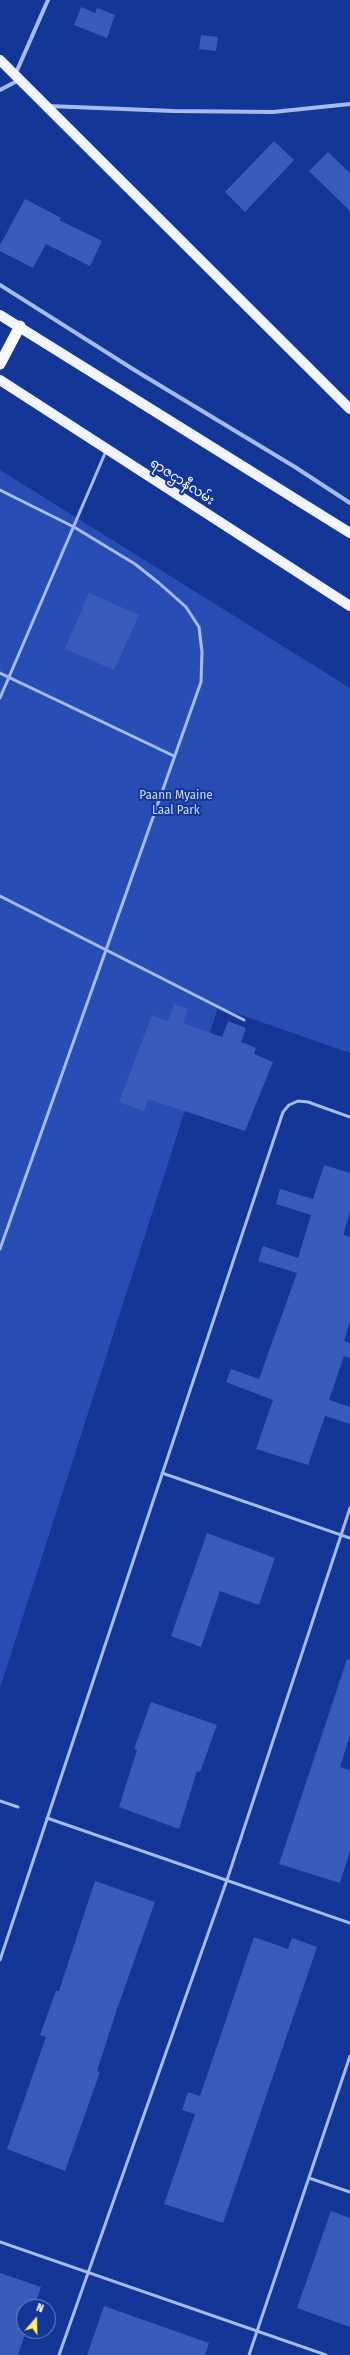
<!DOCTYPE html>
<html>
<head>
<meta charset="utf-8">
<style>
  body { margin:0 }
  #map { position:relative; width:350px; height:2355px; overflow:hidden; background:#143697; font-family:"Fira Sans Condensed",sans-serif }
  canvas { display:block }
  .north { position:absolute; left:16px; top:2299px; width:40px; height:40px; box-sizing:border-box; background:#143697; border:1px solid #7286c1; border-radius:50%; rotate:20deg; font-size:11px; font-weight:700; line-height:16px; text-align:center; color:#fff }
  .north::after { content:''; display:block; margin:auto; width:14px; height:18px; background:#ffee67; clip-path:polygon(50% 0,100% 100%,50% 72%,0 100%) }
</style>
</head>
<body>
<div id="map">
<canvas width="350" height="2355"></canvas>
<div class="north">N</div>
</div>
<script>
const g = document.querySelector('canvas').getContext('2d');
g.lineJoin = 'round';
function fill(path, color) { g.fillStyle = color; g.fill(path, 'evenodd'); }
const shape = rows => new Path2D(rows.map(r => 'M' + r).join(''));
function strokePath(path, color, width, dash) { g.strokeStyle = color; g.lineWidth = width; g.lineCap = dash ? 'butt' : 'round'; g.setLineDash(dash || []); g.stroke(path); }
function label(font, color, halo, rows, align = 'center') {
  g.font = font + ' "Fira Sans Condensed","Noto Sans Myanmar",sans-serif'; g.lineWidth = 4; g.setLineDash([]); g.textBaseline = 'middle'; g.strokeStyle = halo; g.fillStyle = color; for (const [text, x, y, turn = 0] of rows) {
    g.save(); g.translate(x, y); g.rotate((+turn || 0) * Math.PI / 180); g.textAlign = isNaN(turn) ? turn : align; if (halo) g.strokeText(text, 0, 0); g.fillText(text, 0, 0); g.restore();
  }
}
fill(shape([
  [0,470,350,688,350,1053,218,1007,0,1688]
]), '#284eb5');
fill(shape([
  [81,7,95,13,97,8,115,15,107,38,74,25],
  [201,35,218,37,216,51,199,49],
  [274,141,294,160,245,212,225,192],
  [328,152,350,173,350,211,309,171],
  [25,199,61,218,59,220,102,241,90,266,46,244,33,268,0,251,0,245],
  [89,593,139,615,114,670,65,649],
  [174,1004,188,1009,183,1023,222,1037,228,1021,246,1028,241,1042,256,1048,254,1054,273,1062,245,1131,148,1099,144,1111,119,1102,152,1015,168,1021],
  [324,1165,350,1173,350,1212,344,1232,344,1235,350,1237,350,1321,344,1341,350,1343,350,1358,344,1356,329,1400,350,1407,350,1424,325,1416,308,1465,256,1449,273,1400,226,1382,231,1369,259,1379,297,1273,258,1261,263,1246,298,1258,311,1215,276,1204,280,1189,313,1199],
  [207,1533,275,1558,259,1605,220,1591,201,1647,171,1636],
  [347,1659,350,1660,350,1735,340,1767,350,1770,350,1851,340,1883,279,1864],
  [151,1702,217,1725,200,1772,197,1771,179,1829,119,1807,137,1750,134,1749],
  [95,1881,155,1902,116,2012,97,2071,100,2072,65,2171,7,2149,46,2037,40,2035,56,1991,59,1991],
  [254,1937,288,1949,292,1938,317,1947,223,2223,164,2204,195,2114,182,2110,188,2092,200,2096],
  [331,2211,350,2218,350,2327,297,2308],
  [0,2273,41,2287,34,2307,24,2307,24,2331,26,2331,18,2355,0,2355],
  [104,2306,209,2343,205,2355,87,2355]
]), '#395cbc');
strokePath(shape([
  [0,490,74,527,135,564,159,583,186,607,199,627,202,652,201,682,0,1249],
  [0,673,174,756],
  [0,698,106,451],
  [0,896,244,1020],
  [162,1473,350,1538],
  [0,1801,18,1807],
  [47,1818,350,1923],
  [0,1960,283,1112,289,1105,298,1101,308,1102,350,1117],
  [309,2178,350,2192],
  [0,2242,326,2355],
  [59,2355,227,1880,350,1508],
  [249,2355,350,2056]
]), '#a6bbf2', 3);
strokePath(shape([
  [15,75,48,0],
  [0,90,19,80],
  [48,106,173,111,273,112,350,104],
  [0,285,136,371,295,467,350,503]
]), '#a6bbf2', 4);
strokePath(shape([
  [0,60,350,409],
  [0,315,350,533],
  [0,380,350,606]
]), '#f1f4ff', 10);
strokePath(shape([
  [0,364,20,326]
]), '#f8faff', 11);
label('13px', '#fff', '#143697', [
  ["ရာဇဌာနီလမ်း",182,482,33]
]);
label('13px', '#cddafd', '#143697', [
  ["Paann Myaine",176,795],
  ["Laal Park",176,810]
]);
</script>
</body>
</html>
